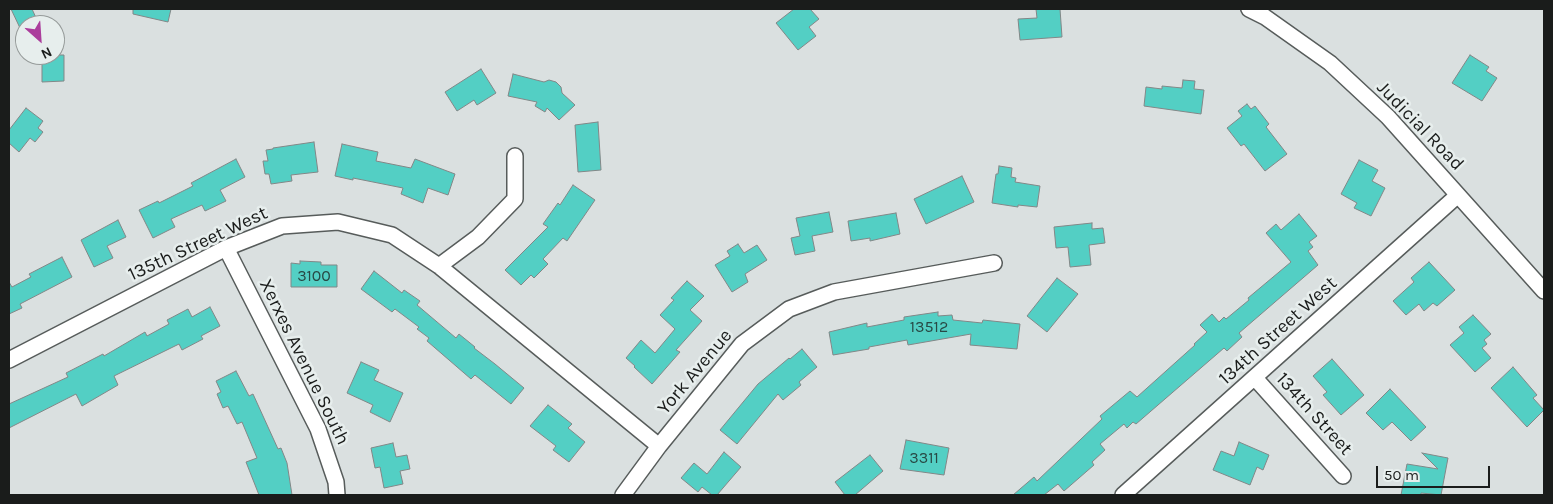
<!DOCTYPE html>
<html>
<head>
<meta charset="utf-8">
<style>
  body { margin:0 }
  #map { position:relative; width:1553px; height:504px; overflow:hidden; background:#dae0e0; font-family:Karla,sans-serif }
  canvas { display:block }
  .frame { position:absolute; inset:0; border:10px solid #1a1c1b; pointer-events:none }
  .north { position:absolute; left:15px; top:15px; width:50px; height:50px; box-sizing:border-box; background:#e7eeed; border:1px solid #959a99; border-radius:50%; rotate:154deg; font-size:14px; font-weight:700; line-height:20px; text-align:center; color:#1a1c1b }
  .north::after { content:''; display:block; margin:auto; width:18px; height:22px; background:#ab3d9c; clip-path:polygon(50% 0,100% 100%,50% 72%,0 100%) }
  .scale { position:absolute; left:1376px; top:466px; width:114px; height:22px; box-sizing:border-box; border:2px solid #1a1c1b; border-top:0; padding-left:6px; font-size:15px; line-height:18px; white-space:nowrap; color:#1a1c1b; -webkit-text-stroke:4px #e7eeed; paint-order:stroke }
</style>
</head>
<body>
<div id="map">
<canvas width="1553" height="504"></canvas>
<div class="frame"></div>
<div class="north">N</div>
<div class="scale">50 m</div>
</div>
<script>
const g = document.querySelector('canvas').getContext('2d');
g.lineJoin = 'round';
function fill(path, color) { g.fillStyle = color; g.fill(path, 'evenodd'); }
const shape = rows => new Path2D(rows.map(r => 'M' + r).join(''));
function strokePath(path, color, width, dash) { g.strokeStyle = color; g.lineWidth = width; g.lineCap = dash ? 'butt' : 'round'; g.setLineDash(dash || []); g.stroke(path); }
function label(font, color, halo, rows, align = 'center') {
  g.font = font + ' Karla,sans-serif'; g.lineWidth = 5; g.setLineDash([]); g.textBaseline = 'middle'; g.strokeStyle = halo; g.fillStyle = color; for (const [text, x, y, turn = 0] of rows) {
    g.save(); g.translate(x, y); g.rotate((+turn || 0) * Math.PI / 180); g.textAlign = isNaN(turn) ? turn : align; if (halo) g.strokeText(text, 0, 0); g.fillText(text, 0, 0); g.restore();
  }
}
const building = shape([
  [11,9,32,9,37,20,20,28,11,9],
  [133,9,171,9,168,22,133,14,133,9],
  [794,9,810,9,819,19,809,27,816,36,798,50,776,23,794,9],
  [1036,9,1060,9,1062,37,1020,40,1018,19,1037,18,1036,9],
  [42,55,64,55,64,81,42,82,42,55],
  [1470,55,1489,67,1486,71,1497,78,1482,101,1452,83,1470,55],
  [481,69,496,93,477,105,474,100,457,111,445,92,481,69],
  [513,74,544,82,549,80,556,82,561,87,562,93,575,105,559,120,547,108,545,112,535,106,537,102,508,96,513,74],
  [1183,80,1195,81,1194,89,1204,90,1201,114,1144,106,1146,87,1162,89,1162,86,1182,88,1183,80],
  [1247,104,1251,109,1255,106,1269,124,1266,127,1287,154,1265,171,1244,144,1241,146,1227,128,1242,116,1238,111,1247,104],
  [26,108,43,121,38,128,43,132,35,142,30,138,19,152,9,143,9,130,26,108],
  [598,122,601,170,578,172,575,125,598,122],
  [314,142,318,172,291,175,292,181,271,184,269,174,265,174,263,161,268,161,266,150,273,149,273,148,314,142],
  [342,144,378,152,376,161,411,168,415,159,455,174,448,195,428,188,423,203,401,194,403,188,353,178,353,180,335,176,342,144],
  [236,159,245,177,220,190,226,201,205,211,202,205,171,219,175,227,153,238,139,210,158,201,159,203,193,186,191,183,236,159],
  [1359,160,1378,170,1372,181,1385,188,1371,216,1354,208,1357,203,1341,194,1359,160],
  [999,166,1012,168,1011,177,1016,178,1015,182,1040,186,1037,207,1018,205,1018,207,992,203,996,174,998,174,999,166],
  [962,176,974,202,926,224,914,199,962,176],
  [573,185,595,200,567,241,563,238,543,259,548,264,534,278,531,275,521,285,505,270,548,227,543,224,558,203,560,205,573,185],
  [829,212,833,232,812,236,815,251,795,255,791,238,800,236,796,218,829,212],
  [896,213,900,234,870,241,870,238,851,241,848,221,896,213],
  [1299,214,1317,236,1309,242,1313,247,1308,251,1318,265,1239,333,1242,337,1227,351,1224,348,1136,424,1133,422,1127,428,1124,424,1100,444,1105,450,1092,462,1094,465,1064,491,1058,484,1044,495,1013,495,1034,477,1037,481,1102,419,1100,416,1130,391,1137,397,1195,345,1194,344,1207,332,1200,325,1212,314,1219,322,1224,317,1226,319,1249,300,1248,298,1291,262,1266,233,1276,224,1281,230,1299,214],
  [118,220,126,237,107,246,113,258,94,267,81,240,118,220],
  [1092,223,1092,229,1103,228,1105,243,1089,245,1091,265,1070,267,1068,247,1056,248,1054,227,1092,223],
  [738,244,744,253,757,245,767,260,745,274,748,282,732,292,715,265,730,256,727,251,738,244],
  [62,257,72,277,20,304,22,308,9,314,9,282,12,287,31,277,29,274,62,257],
  [300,261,321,262,321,265,337,265,337,287,291,287,291,263,300,264,300,261],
  [1429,262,1455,290,1437,306,1433,303,1424,311,1419,304,1406,315,1393,301,1414,282,1411,278,1429,262],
  [374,271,402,293,404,290,420,301,417,305,456,338,459,334,475,347,474,348,495,364,524,388,511,404,475,375,471,379,427,341,429,338,417,329,419,327,395,309,392,312,361,289,374,271],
  [1057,278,1078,294,1047,332,1027,316,1057,278],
  [687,281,704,296,690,310,702,321,676,350,680,352,652,384,634,367,635,366,626,358,641,340,655,353,675,329,660,315,674,300,671,298,687,281],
  [210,307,220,326,201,336,203,339,182,350,179,344,114,376,118,385,82,406,76,394,9,428,9,404,68,377,66,373,103,354,104,356,145,332,147,336,169,324,167,320,188,309,192,317,210,307],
  [938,312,938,316,952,315,953,320,982,323,983,320,1020,324,1017,349,970,345,971,334,908,345,907,340,869,347,869,349,833,355,829,332,867,323,867,327,904,320,904,317,938,312],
  [1473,315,1491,334,1484,340,1487,344,1482,348,1491,358,1475,372,1450,345,1464,333,1459,327,1473,315],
  [802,349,817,367,799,382,801,385,783,400,778,394,737,444,720,430,758,384,789,358,790,359,802,349],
  [1332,359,1364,395,1341,415,1323,395,1327,392,1313,376,1332,359],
  [361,362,379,370,374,380,403,393,390,422,370,412,373,405,347,393,361,362],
  [1513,367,1537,395,1533,398,1544,410,1527,427,1491,388,1513,367],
  [236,371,249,396,253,394,278,449,281,448,287,463,292,495,259,495,246,462,257,458,242,422,237,424,228,406,223,408,217,394,221,392,216,381,236,371],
  [1390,389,1426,427,1411,441,1392,422,1383,430,1366,413,1390,389],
  [548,405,572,424,568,428,585,442,569,462,553,450,556,446,530,426,548,405],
  [906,440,949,448,944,475,900,469,906,440],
  [1239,442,1269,455,1263,470,1257,467,1250,485,1213,470,1221,451,1234,456,1239,442],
  [393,443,396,457,407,455,410,469,400,471,403,484,384,488,380,467,375,468,371,448,393,443],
  [724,452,741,467,717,495,712,495,702,487,698,492,681,478,694,463,707,474,724,452],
  [1422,453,1448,458,1441,495,1421,493,1421,495,1401,495,1407,464,1438,469,1422,453],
  [870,455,883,471,855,495,845,495,835,482,870,455]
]);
fill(building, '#53cfc4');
strokePath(building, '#828787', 1);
const minor = shape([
  [1249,9,1265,17,1330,63,1388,117,1544,291],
  [226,248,318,429,336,482,337,495],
  [439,266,478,237,515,199,515,156],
  [9,360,226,248,282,226,338,222,392,235,439,266,659,446],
  [1255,378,1343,476],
  [623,495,659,446,742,344,789,309,834,292,994,263],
  [1123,495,1458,195]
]);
strokePath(minor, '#575c5b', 18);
strokePath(minor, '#fff', 15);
label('16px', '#284945', null, [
  ["3100",314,276],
  ["13512",929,327],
  ["3311",924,458]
]);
label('19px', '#1a1c1b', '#e7eeed', [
  ["Judicial Road",1420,126,46],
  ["135th Street West",198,244,-25],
  ["134th Street West",1278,331,-42],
  ["Xerxes Avenue South",304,362,64],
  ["York Avenue",695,372,-50],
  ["134th Street",1314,414,48]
]);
</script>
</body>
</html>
